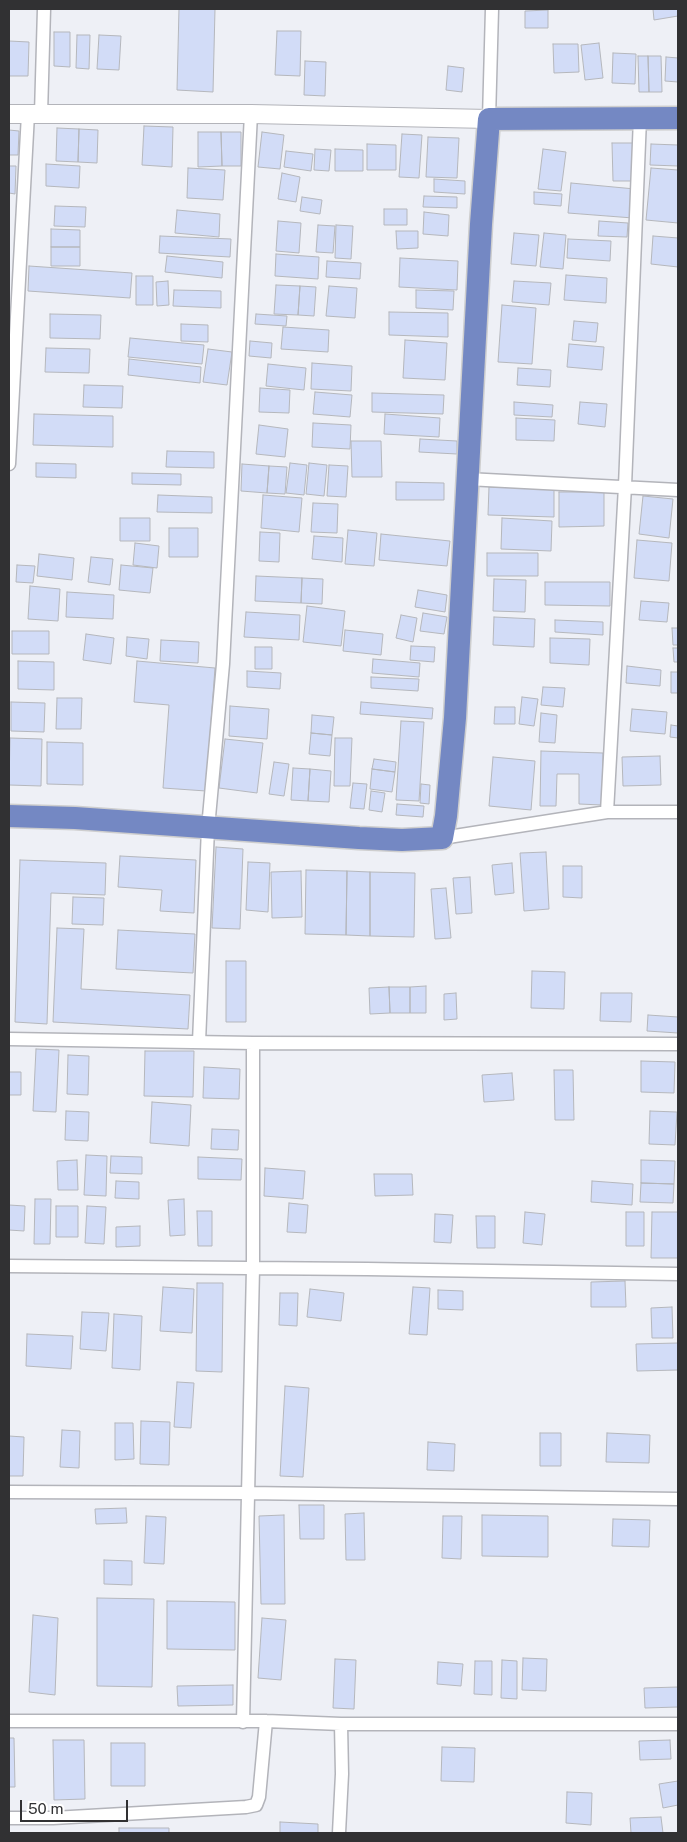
<!DOCTYPE html>
<html>
<head>
<meta charset="utf-8">
<style>
  body { margin:0 }
  #map { position:relative; width:687px; height:1842px; overflow:hidden; background:#eef0f6; font-family:"Public Sans",sans-serif }
  canvas { display:block }
  .frame { position:absolute; inset:0; border:10px solid #313133; pointer-events:none }
  .scale { position:absolute; left:20px; top:1800px; width:108px; height:22px; box-sizing:border-box; border:2px solid #313133; border-top:0; padding-left:6px; font-size:15px; line-height:18px; white-space:nowrap; color:#313133; -webkit-text-stroke:4px #fff; paint-order:stroke }
</style>
</head>
<body>
<div id="map">
<canvas width="687" height="1842"></canvas>
<div class="frame"></div>
<div class="scale">50 m</div>
</div>
<script>
const g = document.querySelector('canvas').getContext('2d');
g.lineJoin = 'round';
function fill(path, color) { g.fillStyle = color; g.fill(path, 'evenodd'); }
const shape = rows => new Path2D(rows.map(r => 'M' + r).join(''));
function strokePath(path, color, width, dash) { g.strokeStyle = color; g.lineWidth = width; g.lineCap = dash ? 'butt' : 'round'; g.setLineDash(dash || []); g.stroke(path); }
const building = shape([
  [179,9,215,9,213,92,177,90,179,9],
  [653,9,678,9,678,16,654,20,653,9],
  [548,10,548,28,525,28,525,11,548,10],
  [277,31,301,31,300,76,275,75,277,31],
  [54,32,70,32,70,67,54,66,54,32],
  [77,35,90,35,89,69,76,68,77,35],
  [99,35,121,36,119,70,97,69,99,35],
  [9,41,29,42,28,76,9,76,9,41],
  [599,43,603,78,585,80,581,45,599,43],
  [553,44,578,44,579,72,554,73,553,44],
  [613,53,636,54,635,84,612,83,613,53],
  [638,56,648,56,649,92,639,92,638,56],
  [648,56,661,56,662,92,649,92,648,56],
  [666,57,678,58,678,82,665,81,666,57],
  [305,61,326,62,325,96,304,95,305,61],
  [448,66,464,68,462,92,446,90,448,66],
  [144,126,173,127,172,167,142,165,144,126],
  [57,128,79,129,78,162,56,161,57,128],
  [79,129,98,130,97,163,78,162,79,129],
  [9,130,19,131,18,155,9,155,9,130],
  [198,132,221,132,222,166,198,167,198,132],
  [221,132,241,132,241,166,222,166,221,132],
  [262,132,284,135,280,169,258,167,262,132],
  [402,134,422,135,419,178,399,177,402,134],
  [428,137,459,138,457,178,426,177,428,137],
  [612,143,634,143,635,181,613,181,612,143],
  [367,144,396,145,396,170,367,170,367,144],
  [651,144,678,145,678,166,650,165,651,144],
  [315,149,331,150,329,171,314,170,315,149],
  [335,149,363,150,363,171,335,171,335,149],
  [543,149,566,152,561,191,538,189,543,149],
  [286,151,313,154,311,171,284,167,286,151],
  [46,164,80,166,79,188,46,186,46,164],
  [9,166,16,166,15,194,9,193,9,166],
  [188,168,225,170,223,200,187,198,188,168],
  [651,168,678,170,678,223,646,220,651,168],
  [282,173,300,177,296,202,278,199,282,173],
  [434,179,465,181,465,194,434,192,434,179],
  [571,183,635,189,633,218,568,213,571,183],
  [534,192,562,194,561,206,534,204,534,192],
  [424,196,457,197,457,208,423,207,424,196],
  [302,197,322,200,320,214,300,211,302,197],
  [55,206,86,207,85,227,54,226,55,206],
  [384,209,407,209,407,225,384,225,384,209],
  [177,210,220,214,219,237,175,233,177,210],
  [424,212,449,215,448,236,423,234,424,212],
  [278,221,301,223,299,253,276,251,278,221],
  [599,221,628,223,627,237,598,236,599,221],
  [318,225,335,226,333,253,316,252,318,225],
  [336,225,353,226,351,259,335,258,336,225],
  [51,229,80,230,80,247,51,247,51,229],
  [396,231,418,231,418,248,397,249,396,231],
  [514,233,539,235,536,266,511,264,514,233],
  [544,233,566,235,563,269,540,267,544,233],
  [160,236,231,239,230,257,159,253,160,236],
  [653,236,678,238,678,267,651,264,653,236],
  [568,239,611,241,610,261,567,258,568,239],
  [51,247,80,247,80,266,51,266,51,247],
  [276,254,319,257,318,279,275,276,276,254],
  [167,256,223,262,222,278,165,272,167,256],
  [400,258,458,261,457,290,399,287,400,258],
  [327,261,361,263,360,279,326,277,327,261],
  [29,266,132,273,130,298,28,291,29,266],
  [566,275,607,278,606,303,564,300,566,275],
  [136,276,153,276,153,305,136,305,136,276],
  [168,281,169,305,157,306,156,282,168,281],
  [514,281,551,283,549,305,512,302,514,281],
  [276,285,300,286,298,315,274,314,276,285],
  [300,286,316,287,314,316,298,315,300,286],
  [329,286,357,288,355,318,326,316,329,286],
  [174,290,221,291,221,308,173,306,174,290],
  [416,290,454,291,453,310,416,308,416,290],
  [502,305,536,308,532,364,498,362,502,305],
  [389,312,448,313,448,337,389,335,389,312],
  [50,314,101,315,100,339,50,338,50,314],
  [256,314,287,316,286,326,255,324,256,314],
  [574,321,598,323,596,342,572,340,574,321],
  [181,324,208,325,208,342,181,341,181,324],
  [283,327,329,330,328,352,281,349,283,327],
  [130,338,204,345,202,364,128,357,130,338],
  [405,340,447,343,445,380,403,378,405,340],
  [250,341,272,343,271,358,249,356,250,341],
  [569,344,604,347,602,370,567,367,569,344],
  [46,348,90,349,89,373,45,372,46,348],
  [208,349,232,352,227,385,203,382,208,349],
  [129,359,201,367,200,383,128,375,129,359],
  [312,363,352,366,351,391,311,389,312,363],
  [268,364,306,368,304,390,266,386,268,364],
  [518,368,551,370,550,387,517,385,518,368],
  [84,385,123,386,122,408,83,407,84,385],
  [260,388,290,390,289,413,259,412,260,388],
  [315,392,352,395,350,417,313,414,315,392],
  [372,393,444,395,443,414,372,412,372,393],
  [514,402,553,405,552,417,514,415,514,402],
  [580,402,607,404,605,427,578,424,580,402],
  [34,414,113,416,113,447,33,445,34,414],
  [385,414,440,418,439,437,384,434,385,414],
  [516,418,555,420,554,441,516,440,516,418],
  [313,423,351,425,350,449,312,447,313,423],
  [259,425,288,429,285,457,256,454,259,425],
  [420,439,457,441,457,454,419,452,420,439],
  [351,441,381,441,382,477,352,477,351,441],
  [167,451,214,452,214,468,166,467,167,451],
  [36,463,76,464,76,478,36,477,36,463],
  [290,463,307,465,304,495,286,493,290,463],
  [309,463,327,465,324,496,306,494,309,463],
  [242,464,269,466,267,493,241,491,242,464],
  [329,465,348,466,346,497,327,496,329,465],
  [269,466,287,467,285,494,267,493,269,466],
  [132,473,181,474,181,485,132,484,132,473],
  [396,482,444,483,444,500,396,500,396,482],
  [489,487,554,488,554,517,488,515,489,487],
  [559,492,604,492,604,526,559,527,559,492],
  [158,495,212,497,212,513,157,512,158,495],
  [263,495,302,498,299,532,261,528,263,495],
  [643,496,673,499,669,538,639,534,643,496],
  [313,503,338,504,337,533,311,532,313,503],
  [120,518,150,518,150,541,120,541,120,518],
  [502,518,552,521,551,551,501,549,502,518],
  [169,528,198,528,198,557,169,557,169,528],
  [348,530,377,533,374,566,345,564,348,530],
  [260,532,280,533,279,562,259,561,260,532],
  [381,534,450,541,447,566,379,560,381,534],
  [314,536,343,538,342,562,312,559,314,536],
  [637,540,672,543,669,581,634,578,637,540],
  [135,543,159,546,157,568,133,565,135,543],
  [487,553,538,553,538,576,487,576,487,553],
  [39,554,74,558,72,580,37,576,39,554],
  [91,557,113,559,110,585,88,582,91,557],
  [17,565,35,566,33,583,16,582,17,565],
  [121,565,153,568,150,593,119,590,121,565],
  [256,576,302,578,301,603,255,601,256,576],
  [302,578,323,579,322,604,301,603,302,578],
  [494,579,526,580,525,612,493,611,494,579],
  [545,582,610,582,610,606,545,605,545,582],
  [30,586,60,589,58,621,28,619,30,586],
  [418,590,447,595,445,612,415,607,418,590],
  [67,592,114,595,113,619,66,617,67,592],
  [641,601,669,603,667,622,639,620,641,601],
  [307,606,345,611,341,646,303,642,307,606],
  [246,612,300,615,299,640,244,637,246,612],
  [423,613,447,617,444,634,420,631,423,613],
  [401,615,417,618,413,642,396,638,401,615],
  [494,617,535,619,534,647,493,645,494,617],
  [555,620,603,622,603,635,555,632,555,620],
  [672,628,678,628,678,645,673,645,672,628],
  [345,630,383,634,381,655,343,651,345,630],
  [12,631,49,631,49,654,12,654,12,631],
  [86,634,114,638,111,664,83,660,86,634],
  [127,637,149,639,147,659,126,656,127,637],
  [550,638,590,639,589,665,550,663,550,638],
  [161,640,199,642,198,663,160,661,161,640],
  [411,646,435,647,434,662,410,660,411,646],
  [255,647,272,647,272,669,255,669,255,647],
  [673,648,678,648,678,662,674,662,673,648],
  [373,659,420,663,419,677,372,673,373,659],
  [18,661,54,662,54,690,18,689,18,661],
  [137,661,215,668,206,791,163,788,169,705,134,702,137,661],
  [627,666,661,670,660,686,626,683,627,666],
  [247,671,281,673,280,689,247,687,247,671],
  [671,672,678,672,678,693,671,693,671,672],
  [371,677,419,679,418,691,371,688,371,677],
  [543,687,565,688,563,707,541,705,543,687],
  [522,697,538,699,534,726,519,724,522,697],
  [57,698,82,698,81,729,56,729,57,698],
  [11,702,45,703,44,732,11,731,11,702],
  [361,702,433,708,432,719,360,714,361,702],
  [230,706,269,709,267,739,229,736,230,706],
  [495,707,515,707,515,724,494,724,495,707],
  [632,709,667,712,665,734,630,731,632,709],
  [541,713,557,715,555,743,539,742,541,713],
  [312,715,334,717,332,735,311,733,312,715],
  [401,721,424,722,419,801,396,800,401,721],
  [671,725,678,726,678,738,670,737,671,725],
  [311,733,332,735,330,756,309,754,311,733],
  [10,738,42,739,41,786,9,785,10,738],
  [335,738,352,738,350,786,334,786,335,738],
  [225,739,263,743,257,793,219,788,225,739],
  [47,742,83,743,83,785,47,784,47,742],
  [541,751,603,753,602,805,579,804,579,774,557,774,556,806,540,806,541,751],
  [660,756,661,785,623,786,622,757,660,756],
  [493,757,535,761,531,810,489,806,493,757],
  [374,759,396,762,395,772,372,769,374,759],
  [274,762,289,764,284,796,269,794,274,762],
  [293,768,310,769,308,801,291,800,293,768],
  [310,769,331,771,329,802,308,801,310,769],
  [372,769,395,772,392,792,370,789,372,769],
  [353,783,367,784,364,809,350,808,353,783],
  [421,784,430,785,429,804,420,803,421,784],
  [371,791,385,793,382,812,369,810,371,791],
  [397,804,424,806,423,817,396,815,397,804],
  [216,847,243,849,240,929,212,928,216,847],
  [546,852,549,909,524,911,520,853,546,852],
  [120,856,196,860,194,913,160,911,162,890,118,887,120,856],
  [20,860,106,863,105,895,51,893,47,1024,15,1022,20,860],
  [248,862,270,863,268,912,246,910,248,862],
  [512,863,514,893,495,895,492,865,512,863],
  [563,866,582,866,582,898,563,897,563,866],
  [306,870,347,871,346,935,305,934,306,870],
  [301,871,302,917,272,918,271,872,301,871],
  [347,871,370,872,370,936,346,935,347,871],
  [370,872,415,873,414,937,370,936,370,872],
  [470,877,472,913,456,914,453,878,470,877],
  [446,888,451,938,435,939,431,889,446,888],
  [73,897,104,898,103,925,72,924,73,897],
  [57,928,84,929,81,989,190,995,188,1029,53,1022,57,928],
  [118,930,195,934,193,973,116,969,118,930],
  [226,961,246,961,246,1022,226,1022,226,961],
  [532,971,565,972,564,1009,531,1008,532,971],
  [426,986,426,1013,410,1013,410,987,426,986],
  [389,987,390,1013,370,1014,369,988,389,987],
  [389,987,410,987,410,1013,390,1013,389,987],
  [456,993,457,1019,444,1020,444,994,456,993],
  [601,993,632,993,631,1022,600,1021,601,993],
  [648,1015,678,1017,678,1033,647,1031,648,1015],
  [36,1049,59,1050,56,1112,33,1111,36,1049],
  [145,1051,194,1051,193,1097,144,1096,145,1051],
  [68,1055,89,1056,88,1095,67,1094,68,1055],
  [641,1061,675,1062,674,1093,641,1092,641,1061],
  [204,1067,240,1069,239,1099,203,1098,204,1067],
  [554,1070,573,1070,574,1120,555,1120,554,1070],
  [9,1072,21,1072,21,1095,9,1095,9,1072],
  [512,1073,514,1100,484,1102,482,1075,512,1073],
  [152,1102,191,1105,189,1146,150,1143,152,1102],
  [66,1111,89,1112,88,1141,65,1140,66,1111],
  [650,1111,677,1112,675,1145,649,1144,650,1111],
  [212,1129,239,1130,238,1150,211,1149,212,1129],
  [86,1155,107,1156,106,1196,84,1195,86,1155],
  [111,1156,142,1157,142,1174,110,1173,111,1156],
  [198,1157,242,1159,241,1180,198,1179,198,1157],
  [77,1160,78,1190,58,1190,57,1161,77,1160],
  [641,1160,675,1161,674,1184,641,1183,641,1160],
  [265,1168,305,1171,303,1199,264,1196,265,1168],
  [374,1174,412,1174,413,1195,375,1196,374,1174],
  [116,1181,139,1182,139,1199,115,1198,116,1181],
  [592,1181,633,1184,632,1205,591,1202,592,1181],
  [641,1183,674,1184,673,1203,640,1202,641,1183],
  [35,1199,51,1199,50,1244,34,1244,35,1199],
  [184,1199,185,1235,170,1236,168,1200,184,1199],
  [289,1203,308,1205,306,1233,287,1232,289,1203],
  [9,1205,25,1206,24,1231,9,1230,9,1205],
  [56,1206,78,1206,78,1237,56,1237,56,1206],
  [87,1206,106,1207,104,1244,85,1243,87,1206],
  [197,1211,212,1211,212,1246,198,1246,197,1211],
  [525,1212,545,1214,542,1245,523,1243,525,1212],
  [626,1212,644,1212,644,1246,626,1246,626,1212],
  [652,1212,678,1212,678,1258,651,1258,652,1212],
  [435,1214,453,1215,451,1243,434,1242,435,1214],
  [476,1216,495,1216,495,1248,477,1248,476,1216],
  [140,1226,140,1246,116,1247,116,1227,140,1226],
  [625,1281,626,1307,591,1307,591,1282,625,1281],
  [197,1283,223,1283,222,1372,196,1371,197,1283],
  [163,1287,194,1289,192,1333,160,1331,163,1287],
  [413,1287,430,1288,427,1335,409,1334,413,1287],
  [310,1289,344,1293,341,1321,307,1317,310,1289],
  [438,1290,463,1291,463,1310,438,1309,438,1290],
  [280,1293,298,1293,297,1326,279,1325,280,1293],
  [672,1307,673,1338,652,1338,651,1308,672,1307],
  [82,1312,109,1313,106,1351,80,1349,82,1312],
  [114,1314,142,1316,140,1370,112,1368,114,1314],
  [27,1334,73,1336,71,1369,26,1366,27,1334],
  [678,1343,678,1370,637,1371,636,1344,678,1343],
  [177,1382,194,1383,191,1428,174,1427,177,1382],
  [285,1386,309,1388,303,1477,280,1476,285,1386],
  [141,1421,170,1422,169,1465,140,1464,141,1421],
  [115,1423,133,1423,134,1459,115,1460,115,1423],
  [62,1430,80,1431,79,1468,60,1467,62,1430],
  [540,1433,561,1433,561,1466,540,1466,540,1433],
  [607,1433,650,1435,649,1463,606,1462,607,1433],
  [9,1436,24,1437,23,1476,9,1476,9,1436],
  [428,1442,455,1444,454,1471,427,1470,428,1442],
  [299,1505,324,1505,324,1539,300,1539,299,1505],
  [126,1508,127,1523,96,1524,95,1509,126,1508],
  [364,1513,365,1560,346,1560,345,1514,364,1513],
  [284,1515,285,1604,261,1604,259,1516,284,1515],
  [482,1515,548,1516,548,1557,482,1556,482,1515],
  [146,1516,166,1517,164,1564,144,1563,146,1516],
  [443,1516,462,1516,461,1559,442,1558,443,1516],
  [613,1519,650,1520,649,1547,612,1546,613,1519],
  [104,1560,132,1561,132,1585,104,1584,104,1560],
  [97,1598,154,1599,152,1687,97,1686,97,1598],
  [167,1601,235,1602,235,1650,167,1649,167,1601],
  [33,1615,58,1618,55,1695,29,1692,33,1615],
  [262,1618,286,1620,281,1680,258,1678,262,1618],
  [523,1658,547,1659,546,1691,522,1690,523,1658],
  [335,1659,356,1660,354,1709,333,1708,335,1659],
  [502,1660,517,1661,517,1699,501,1698,502,1660],
  [475,1661,492,1661,492,1695,474,1694,475,1661],
  [438,1662,463,1664,461,1686,437,1684,438,1662],
  [233,1685,233,1705,178,1706,177,1686,233,1685],
  [678,1687,678,1707,645,1708,644,1688,678,1687],
  [9,1738,14,1738,15,1787,9,1787,9,1738],
  [53,1740,84,1740,85,1799,54,1800,53,1740],
  [670,1740,671,1759,640,1760,639,1741,670,1740],
  [111,1743,145,1743,145,1786,111,1786,111,1743],
  [442,1747,475,1748,474,1782,441,1781,442,1747],
  [678,1781,678,1805,663,1808,659,1784,678,1781],
  [567,1792,592,1793,591,1825,566,1823,567,1792],
  [661,1817,663,1833,631,1833,630,1818,661,1817],
  [280,1822,318,1824,318,1833,280,1833,280,1822],
  [119,1828,169,1828,169,1833,119,1833,119,1828]
]);
fill(building, '#d2dcf7');
strokePath(building, '#b5b7bc', 1);
const street = shape([
  [41,114,44,9],
  [489,119,492,9],
  [9,464,28,114],
  [467,479,678,490],
  [607,812,625,486,640,118],
  [442,838,607,812,678,812],
  [9,1039,253,1043,678,1044],
  [199,1042,208,828,223,664,251,114],
  [9,1266,367,1269,678,1274],
  [9,1492,247,1493,678,1499],
  [9,1721,266,1721,341,1724,678,1724],
  [243,1722,253,1268,253,1043],
  [9,1818,53,1818,246,1807,256,1805,259,1797,266,1721],
  [339,1833,342,1774,341,1724]
]);
const secondary = shape([
  [9,114,251,114,489,119]
]);
const highway = shape([
  [9,816,75,818,359,838,402,840,442,838,446,816,455,718,481,224,489,119,678,118]
]);
strokePath(street, '#b3b4ba', 15);
strokePath(secondary, '#b3b4ba', 20);
strokePath(highway, '#cecece', 25);
strokePath(street, '#fff', 12);
strokePath(secondary, '#fff', 18);
strokePath(highway, '#7488c3', 22);
</script>
</body>
</html>
